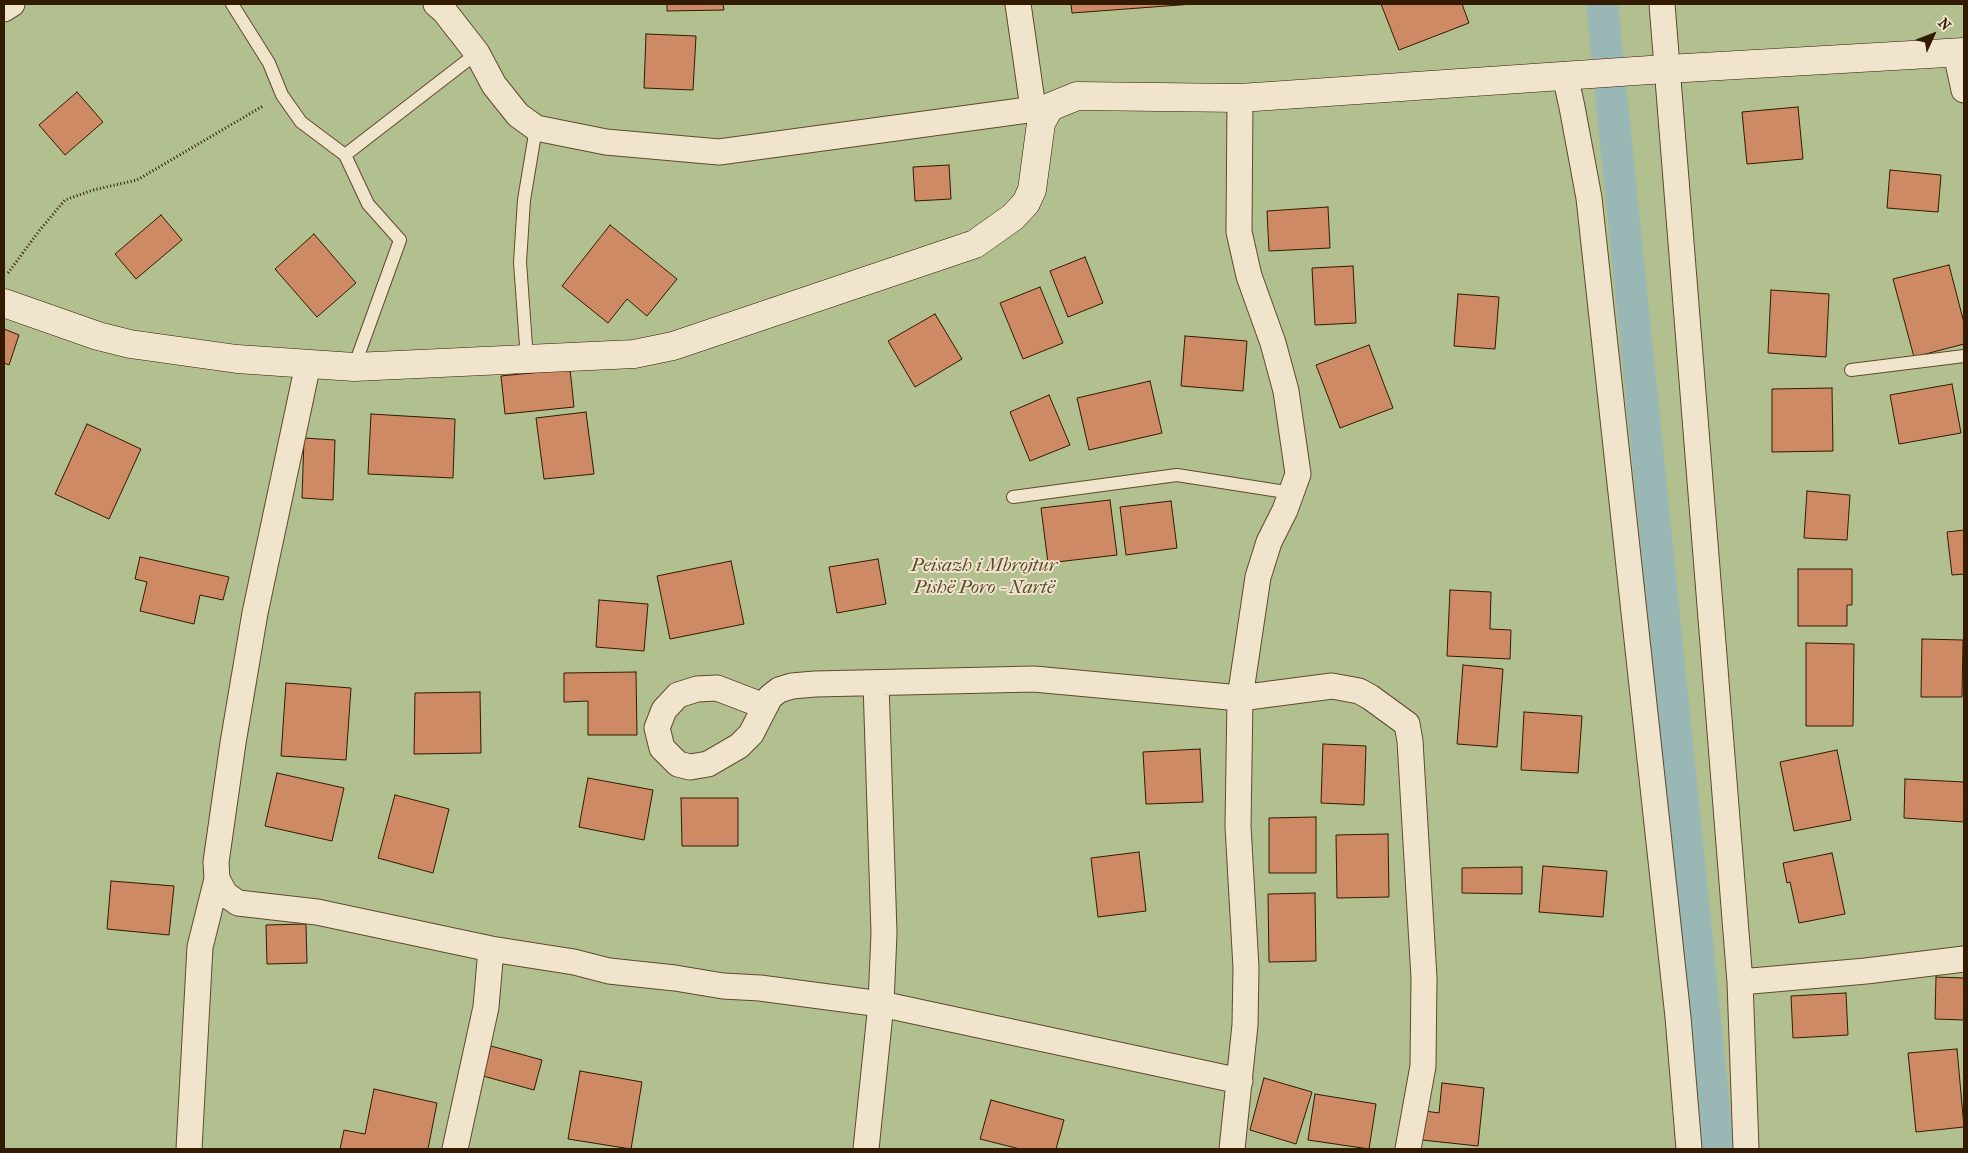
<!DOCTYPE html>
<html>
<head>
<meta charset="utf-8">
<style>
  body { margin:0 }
  #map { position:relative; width:1968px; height:1153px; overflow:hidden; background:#e9d6b2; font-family:"IM FELL French Canon",serif }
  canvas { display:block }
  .frame { position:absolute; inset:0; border:5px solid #331b01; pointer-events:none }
  .north { position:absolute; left:1908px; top:10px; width:50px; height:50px; -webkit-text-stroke:4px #f1e4cd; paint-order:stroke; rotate:47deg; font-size:14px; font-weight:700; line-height:20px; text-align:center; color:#331b01 }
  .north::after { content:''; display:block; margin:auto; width:18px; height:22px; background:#331b01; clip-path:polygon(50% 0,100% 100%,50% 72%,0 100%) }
</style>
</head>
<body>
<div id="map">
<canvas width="1968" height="1153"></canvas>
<div class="frame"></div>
<div class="north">N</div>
</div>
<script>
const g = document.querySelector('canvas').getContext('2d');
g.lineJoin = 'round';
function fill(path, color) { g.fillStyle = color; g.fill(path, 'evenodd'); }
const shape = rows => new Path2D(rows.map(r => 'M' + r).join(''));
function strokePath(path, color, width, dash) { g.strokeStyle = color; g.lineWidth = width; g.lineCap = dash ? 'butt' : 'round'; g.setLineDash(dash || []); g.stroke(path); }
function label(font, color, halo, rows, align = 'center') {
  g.font = font + ' "IM FELL French Canon",serif'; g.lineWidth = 4; g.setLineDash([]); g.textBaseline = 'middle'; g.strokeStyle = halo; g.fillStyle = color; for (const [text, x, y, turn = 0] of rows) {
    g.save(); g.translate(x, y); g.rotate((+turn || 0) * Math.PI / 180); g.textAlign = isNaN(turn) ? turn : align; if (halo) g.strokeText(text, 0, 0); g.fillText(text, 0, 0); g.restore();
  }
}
fill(shape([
  [4,4,1964,4,1964,1149,4,1149]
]), '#b2bf8f');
strokePath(shape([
  [1602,4,1718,1149]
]), '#99b7b4', 32);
const building = shape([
  [667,4,723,4,724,10,667,11,667,4],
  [1071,4,1193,4,1072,13,1071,4],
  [1381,4,1462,4,1469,23,1399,50,1381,4],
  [646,34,696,36,693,90,644,88,646,34],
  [77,92,103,122,65,155,39,125,77,92],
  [1798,107,1803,159,1747,164,1742,112,1798,107],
  [949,165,951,199,915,201,913,167,949,165],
  [1890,170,1941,175,1938,212,1887,208,1890,170],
  [1328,207,1330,248,1269,251,1267,211,1328,207],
  [161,215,182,240,136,279,115,254,161,215],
  [610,225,677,279,647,316,627,299,608,323,562,286,610,225],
  [314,234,356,283,317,317,275,269,314,234],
  [1085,257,1103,303,1068,317,1050,271,1085,257],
  [1949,265,1964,323,1964,344,1914,357,1893,279,1949,265],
  [1353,266,1356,323,1315,325,1312,268,1353,266],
  [1040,287,1063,343,1023,359,1000,303,1040,287],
  [1771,290,1829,294,1826,357,1768,353,1771,290],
  [1458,294,1499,297,1495,349,1454,346,1458,294],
  [935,314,962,359,915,387,888,341,935,314],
  [4,329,19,335,9,365,4,363,4,329],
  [1185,336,1247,341,1243,391,1181,386,1185,336],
  [1369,345,1393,408,1340,428,1316,365,1369,345],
  [570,369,574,407,505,414,501,376,570,369],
  [1150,381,1162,433,1089,450,1077,398,1150,381],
  [1952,384,1961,433,1899,444,1890,395,1952,384],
  [1832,388,1833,451,1772,452,1772,389,1832,388],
  [1049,395,1070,445,1030,461,1010,412,1049,395],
  [586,412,594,474,544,479,536,418,586,412],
  [371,414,455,419,453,478,368,474,371,414],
  [87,424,141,449,109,519,55,494,87,424],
  [304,438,335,440,333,500,302,498,304,438],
  [1807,491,1850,495,1847,540,1804,538,1807,491],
  [1110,500,1117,555,1048,563,1041,508,1110,500],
  [1171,501,1177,548,1126,555,1120,507,1171,501],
  [1964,530,1964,574,1952,575,1947,532,1964,530],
  [140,557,229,577,223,600,200,595,194,624,140,611,147,582,135,579,140,557],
  [878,559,886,604,837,613,829,567,878,559],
  [731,561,744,624,670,639,657,576,731,561],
  [1798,569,1852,569,1852,605,1847,605,1847,626,1798,626,1798,569],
  [1450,590,1491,592,1490,629,1511,630,1510,659,1447,656,1450,590],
  [599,600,648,604,644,651,596,647,599,600],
  [1922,639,1963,640,1962,697,1921,697,1922,639],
  [1806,643,1854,644,1853,726,1806,726,1806,643],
  [1463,665,1503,669,1497,747,1457,744,1463,665],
  [636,672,637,735,588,735,588,701,564,702,564,673,636,672],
  [286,683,351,688,346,760,281,756,286,683],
  [480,692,481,753,414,754,415,693,480,692],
  [1524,712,1582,716,1578,773,1521,770,1524,712],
  [1323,744,1366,746,1364,805,1321,803,1323,744],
  [1200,749,1203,802,1146,804,1143,752,1200,749],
  [1837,750,1851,820,1794,831,1780,762,1837,750],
  [277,773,344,788,332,841,265,826,277,773],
  [588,778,653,790,644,840,579,827,588,778],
  [1905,779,1964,782,1964,822,1904,818,1905,779],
  [395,795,449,809,433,873,378,858,395,795],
  [681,798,738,798,738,846,682,846,681,798],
  [1316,817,1316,873,1269,873,1269,818,1316,817],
  [1388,834,1389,897,1337,898,1336,835,1388,834],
  [1139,852,1146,911,1098,917,1091,858,1139,852],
  [1832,853,1845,914,1799,923,1790,882,1787,883,1783,863,1832,853],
  [1543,866,1607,871,1603,917,1539,912,1543,866],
  [1522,867,1522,894,1462,893,1462,868,1522,867],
  [111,881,174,886,169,935,107,929,111,881],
  [1315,893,1316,961,1269,962,1268,894,1315,893],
  [306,924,307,963,267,964,266,925,306,924],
  [1936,977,1964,978,1964,1020,1935,1019,1936,977],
  [1846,993,1848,1035,1793,1038,1791,996,1846,993],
  [491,1046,542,1060,534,1090,483,1076,491,1046],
  [1957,1049,1964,1127,1916,1132,1908,1053,1957,1049],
  [580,1071,642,1082,631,1149,568,1139,580,1071],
  [1264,1078,1312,1092,1296,1144,1250,1130,1264,1078],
  [1442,1083,1484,1088,1478,1146,1422,1140,1425,1111,1439,1113,1442,1083],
  [374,1089,437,1103,428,1149,340,1149,344,1130,365,1134,374,1089],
  [1315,1094,1376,1104,1369,1149,1308,1140,1315,1094],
  [991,1100,1064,1120,1056,1149,1020,1149,980,1139,991,1100]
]);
fill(building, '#cd8a65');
strokePath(building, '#331b01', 1);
const lane = shape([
  [232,4,269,63,282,95,301,122,345,155,368,204,400,240,354,367],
  [345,155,477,53],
  [527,360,520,262,524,200,536,128],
  [1851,370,1964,356],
  [1013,497,1177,475,1292,493]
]);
const street = shape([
  [436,4,445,12,477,53,494,85,518,115,536,128,606,142,719,152,1050,107],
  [1018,4,1033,108],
  [1662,4,1740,982,1746,1149],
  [4,9,12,4],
  [1956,53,1964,90],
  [1565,75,1572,107,1589,198,1678,1017,1689,1149],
  [308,364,255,613,233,743,216,862,217,879,225,894,238,903,317,912,491,949,574,962,609,971,675,978,723,986,760,988,881,1004,1240,1081],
  [764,706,717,688,697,689,678,695,664,710,657,728,662,748,678,764,690,767,708,764,739,746,751,734,770,697,779,690,792,686,815,684,1034,679,1240,698,1332,686,1359,691,1370,697,1407,724,1410,741,1424,978,1423,1066,1408,1149],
  [1740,982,1866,971,1964,959],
  [189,1149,200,947,217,879],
  [455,1149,486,1007,491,949],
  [866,1149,881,1004,884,933,876,683],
  [1232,1149,1245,1025,1246,968,1238,826,1240,698,1258,577,1269,542,1285,510,1298,474,1286,391,1273,343,1249,276,1239,232,1240,98]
]);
const secondary = shape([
  [4,303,98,336,130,344,237,359,354,367,634,354,673,346,975,244,1013,217,1026,203,1032,190,1041,123,1050,107,1077,96,1240,98,1650,70,1964,52]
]);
strokePath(lane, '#604a2d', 14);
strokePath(street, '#604a2d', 27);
strokePath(secondary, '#331b01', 29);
strokePath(shape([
  [8,273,39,231,65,200,93,190,137,180,263,106]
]), '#331b01', 3, [1, 2.5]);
strokePath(lane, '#f1e4cd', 12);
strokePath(street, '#f1e4cd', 25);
strokePath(secondary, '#f1e4cd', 28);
label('italic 19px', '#594c2c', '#f1e4cd', [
  ["Peisazh i Mbrojtur",984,566],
  ["Pishë Poro - Nartë",984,588]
]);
</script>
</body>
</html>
